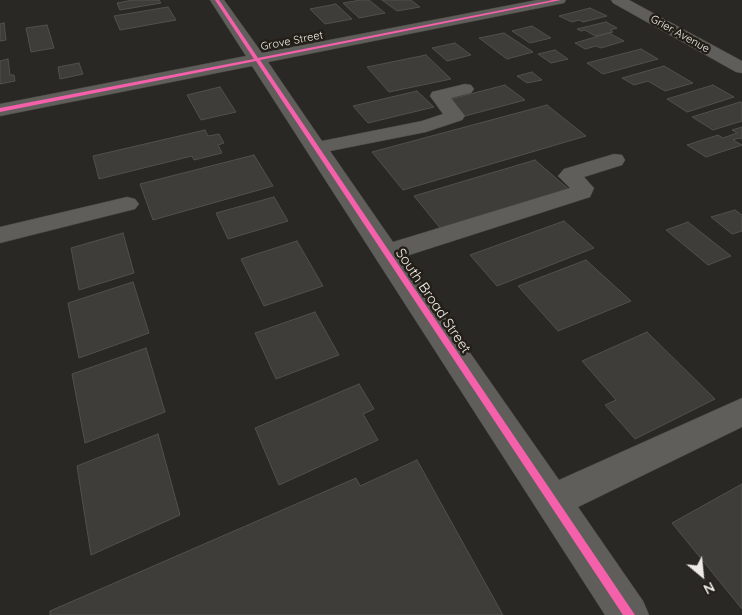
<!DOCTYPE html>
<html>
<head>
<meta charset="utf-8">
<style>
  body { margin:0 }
  #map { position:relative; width:742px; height:615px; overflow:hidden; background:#2a2824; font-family:Quicksand,sans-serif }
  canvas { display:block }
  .north { position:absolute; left:677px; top:550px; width:50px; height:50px; -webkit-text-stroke:4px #231f18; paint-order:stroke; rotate:152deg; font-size:14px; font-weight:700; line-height:20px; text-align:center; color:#eeebe6 }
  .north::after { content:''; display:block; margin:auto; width:18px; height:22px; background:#eeebe6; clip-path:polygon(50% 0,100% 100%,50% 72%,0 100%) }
</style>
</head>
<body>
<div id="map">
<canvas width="742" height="615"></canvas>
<div class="north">N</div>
</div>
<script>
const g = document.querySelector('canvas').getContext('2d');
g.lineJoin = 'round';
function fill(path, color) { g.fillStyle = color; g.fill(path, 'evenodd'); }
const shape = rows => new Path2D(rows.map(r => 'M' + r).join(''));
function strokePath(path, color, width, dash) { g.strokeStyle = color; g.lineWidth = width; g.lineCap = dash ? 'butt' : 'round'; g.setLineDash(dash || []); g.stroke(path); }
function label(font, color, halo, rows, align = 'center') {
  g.font = font + ' Quicksand,sans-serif'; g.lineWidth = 5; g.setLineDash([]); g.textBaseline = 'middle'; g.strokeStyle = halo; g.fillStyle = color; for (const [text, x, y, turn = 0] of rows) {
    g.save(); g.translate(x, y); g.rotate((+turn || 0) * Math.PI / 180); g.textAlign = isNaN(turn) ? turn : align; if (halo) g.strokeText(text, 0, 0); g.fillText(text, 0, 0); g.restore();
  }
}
const building = shape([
  [133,0,159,0,161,3,120,10,117,3,133,0],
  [361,0,369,0,385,13,359,18,343,3,361,0],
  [382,0,411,0,420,7,397,11,382,0],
  [336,4,352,19,325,24,310,9,336,4],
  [168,7,176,20,120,30,114,16,168,7],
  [590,8,607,16,583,22,579,20,572,22,559,16,590,8],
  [606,22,617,28,610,30,613,32,595,36,585,30,581,31,577,29,606,22],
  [4,23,6,40,0,41,0,24,4,23],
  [47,25,54,48,31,52,26,28,47,25],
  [532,26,551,38,530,43,512,31,532,26],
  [504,33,533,52,507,59,479,38,504,33],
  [609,33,624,41,601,48,596,46,585,49,575,43,609,33],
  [455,43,471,55,447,61,432,48,455,43],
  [641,49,658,59,603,74,587,63,641,49],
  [555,50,568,59,551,63,538,54,555,50],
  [426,55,451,79,389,92,367,67,426,55],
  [8,59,10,75,14,75,15,81,0,84,0,61,8,59],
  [79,63,83,74,60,79,58,67,79,63],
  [664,66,693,83,665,91,648,81,634,85,622,78,664,66],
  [532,72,542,80,527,83,517,76,532,72],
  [505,85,525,100,465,116,447,100,505,85],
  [713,85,734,97,687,112,667,99,713,85],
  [220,87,236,112,201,120,187,95,220,87],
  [417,91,434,107,368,123,353,106,417,91],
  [740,102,742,103,742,121,713,130,692,117,740,102],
  [547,105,586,136,403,190,372,152,547,105],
  [742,127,742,139,739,138,733,140,742,145,706,157,687,145,718,135,723,138,737,133,732,130,742,127],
  [205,130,208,136,219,134,224,143,218,145,222,153,194,160,192,156,99,179,93,156,205,130],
  [254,155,273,186,153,220,140,184,254,155],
  [535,160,572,192,445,234,414,196,535,160],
  [274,197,288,221,228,239,216,213,274,197],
  [735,210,742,215,742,231,732,234,711,217,735,210],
  [564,221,594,248,497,286,470,255,564,221],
  [688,222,731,256,708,265,666,230,688,222],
  [123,233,134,273,79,290,71,248,123,233],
  [297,241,323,286,264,306,241,259,297,241],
  [586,260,631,301,558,331,518,286,586,260],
  [133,282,149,333,79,358,68,303,133,282],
  [315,312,339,355,276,379,255,333,315,312],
  [647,332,715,399,635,439,605,405,616,400,582,361,647,332],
  [146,348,165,412,85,443,72,374,146,348],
  [359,384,374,409,363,414,378,440,279,485,255,428,359,384],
  [158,434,180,515,91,555,77,466,158,434],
  [417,460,503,615,50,615,50,611,356,478,360,486,417,460],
  [742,484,742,609,672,523,742,484]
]);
fill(building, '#3e3d3a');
strokePath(building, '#52504d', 1);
const minor = shape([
  [210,0,224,0,262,53,537,0,566,0,564,3,559,4,268,62,322,141,422,121,443,114,430,96,432,92,465,84,471,85,474,89,471,93,451,98,465,116,462,120,426,132,330,151,393,242,570,188,558,176,564,169,614,154,622,155,625,160,622,165,584,177,594,188,590,197,403,257,559,480,742,398,742,427,578,507,643,601,649,615,605,615,252,66,0,116,0,104,246,56,210,0],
  [611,0,629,0,742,61,742,73,736,72,613,3,611,0],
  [127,197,135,199,139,204,135,209,0,243,0,227,127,197]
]);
strokePath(minor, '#474541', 1);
fill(minor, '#605e5b');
fill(shape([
  [215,0,219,0,258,58,553,0,561,0,260,60,635,615,623,615,256,61,0,112,0,108,254,59,215,0]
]), '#f560ab');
label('11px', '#eeebe6', '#231f18', [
  ["Grier Avenue",680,34,29],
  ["Grove Street",292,41,-11]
]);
label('14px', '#eeebe6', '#231f18', [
  ["South Broad Street",433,301,56]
]);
</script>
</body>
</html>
